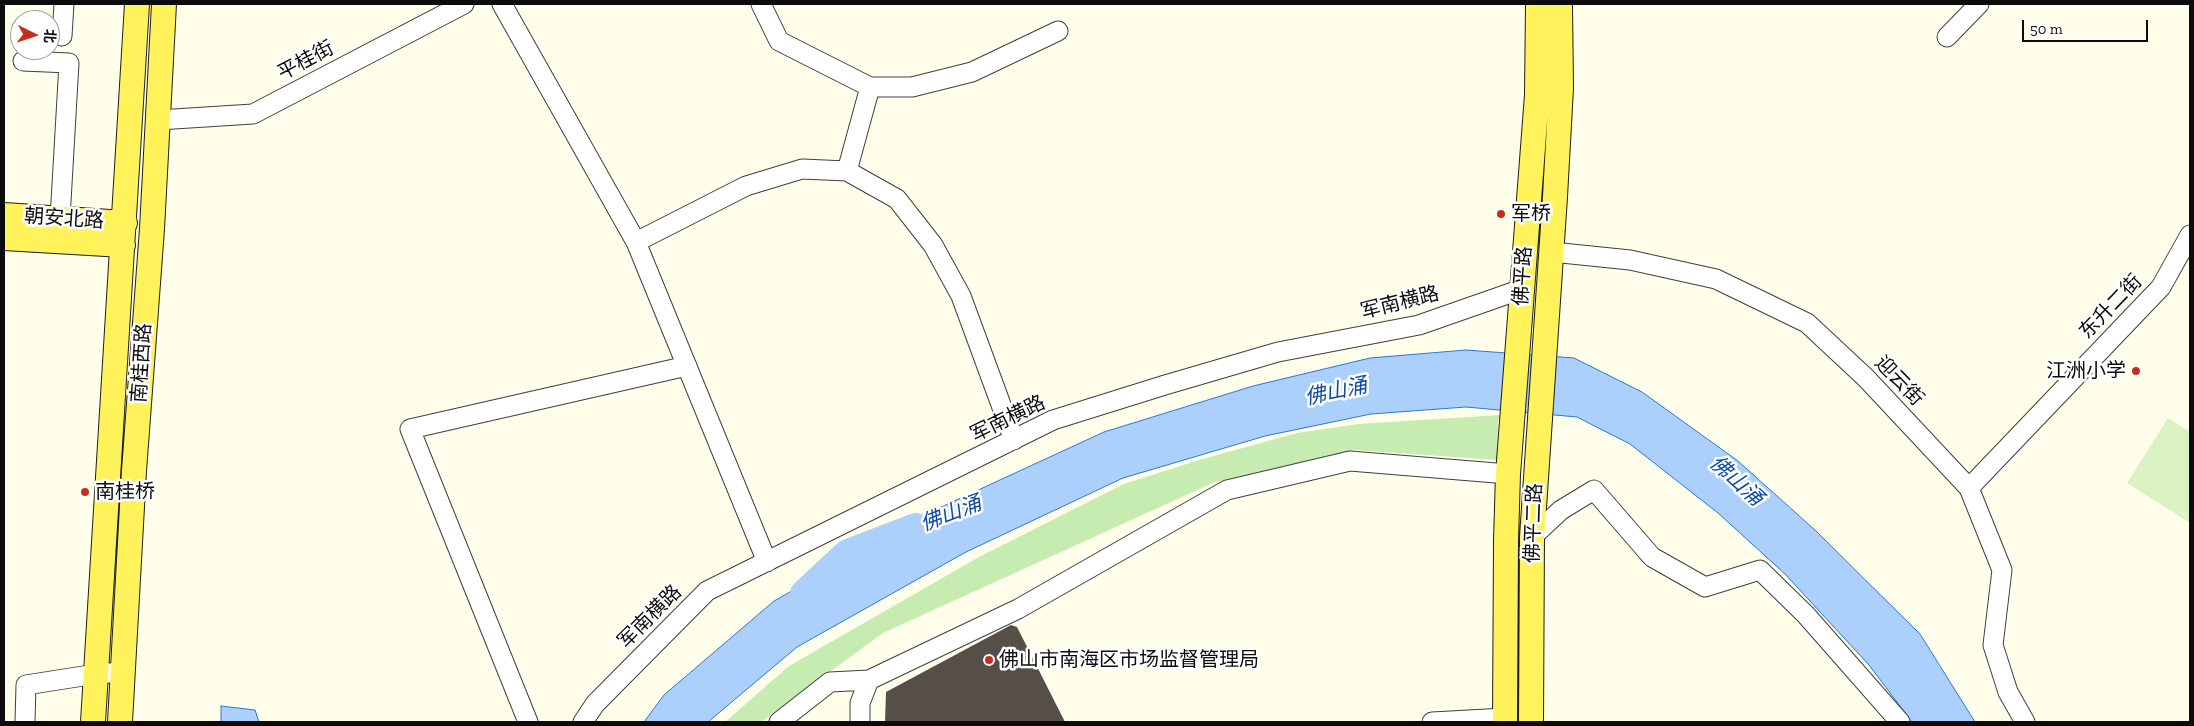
<!DOCTYPE html>
<html>
<head>
<meta charset="utf-8">
<style>
  body { margin:0 }
  #map { position:relative; width:2194px; height:726px; overflow:hidden; background:#fffeea; font-family:"Zilla Slab","Noto Sans SC",serif }
  canvas { display:block }
  .frame { position:absolute; inset:0; border:5px solid #0c0c0c; pointer-events:none }
  .north { position:absolute; left:10px; top:10px; width:50px; height:50px; box-sizing:border-box; background:#fff; border:1px solid #9e9e9e; border-radius:50%; rotate:94deg; font-size:14px; font-weight:700; line-height:20px; text-align:center; color:#0c0c0c }
  .north::after { content:''; display:block; margin:auto; width:18px; height:22px; background:#c62e1a; clip-path:polygon(50% 0,100% 100%,50% 72%,0 100%) }
  .scale { position:absolute; left:2022px; top:20px; width:126px; height:22px; box-sizing:border-box; border:2px solid #0c0c0c; border-top:0; padding-left:6px; font-size:15px; line-height:18px; white-space:nowrap; color:#0c0c0c; -webkit-text-stroke:4px #fff; paint-order:stroke }
</style>
</head>
<body>
<div id="map">
<canvas width="2194" height="726"></canvas>
<div class="frame"></div>
<div class="north">北</div>
<div class="scale">50 m</div>
</div>
<script>
const g = document.querySelector('canvas').getContext('2d');
g.lineJoin = 'round';
function fill(path, color) { g.fillStyle = color; g.fill(path, 'evenodd'); }
const shape = rows => new Path2D(rows.map(r => 'M' + r).join(''));
function strokePath(path, color, width, dash) { g.strokeStyle = color; g.lineWidth = width; g.lineCap = dash ? 'butt' : 'round'; g.setLineDash(dash || []); g.stroke(path); }
function label(font, color, halo, rows, align = 'center') {
  g.font = font + ' "Zilla Slab","Noto Sans SC",serif'; g.lineWidth = 5; g.setLineDash([]); g.textBaseline = 'middle'; g.strokeStyle = halo; g.fillStyle = color; for (const [text, x, y, turn = 0] of rows) {
    g.save(); g.translate(x, y); g.rotate((+turn || 0) * Math.PI / 180); g.textAlign = isNaN(turn) ? turn : align; if (halo) g.strokeText(text, 0, 0); g.fillText(text, 0, 0); g.restore();
  }
}
fill(shape([
  [1500,415,1498,421,1497,460,1354,450,1215,482,883,633,761,722,725,722,789,666,979,557,1124,484,1199,460,1297,433,1358,424]
]), '#c6ecb1');
fill(shape([
  [2168,418,2190,432,2190,523,2127,483]
]), '#dbf3c4');
const water = shape([
  [1466,350,1574,358,1642,392,1738,461,1816,531,1920,634,1975,722,1912,722,1869,665,1785,574,1718,513,1630,444,1577,417,1466,407,1371,414,1265,436,1123,478,966,552,797,647,708,722,644,722,664,695,774,601,937,509,1104,432,1253,386,1370,358,1466,350],
  [221,706,255,710,259,722,221,722,221,706]
]);
fill(water, '#aad0fb');
strokePath(water, '#2c77d7', 1);
fill(shape([
  [1023,640,1064,722,886,722,887,693]
]), '#0003');
strokePath(shape([
  [805,594,848,554,916,528]
]), '#aad0fb', 30);
fill(shape([
  [1011,625,1017,627,1065,722,885,722,886,692]
]), '#554f47');
const minor = shape([
  [502,4,636,242,767,562],
  [761,4,779,41,870,87,912,87,972,72,1058,31],
  [62,36,64,4],
  [1947,37,1979,4],
  [23,61,69,63,60,219],
  [158,120,253,114,464,4],
  [847,171,870,87],
  [636,242,746,186,802,169,847,171,897,199,933,245,961,296,1014,440],
  [1552,252,1630,260,1716,279,1807,323,1866,378,1969,488,2002,570,1993,645,2008,692,2025,722],
  [1969,488,2161,287,2190,235],
  [1532,537,1561,510,1594,490,1652,557,1705,587,1760,570,1806,615,1900,722],
  [25,722,26,685,96,674,123,672],
  [528,722,410,429,687,366],
  [583,722,595,704,707,591,1053,420,1165,385,1278,352,1419,325,1522,289],
  [779,722,830,682,869,680,1018,609,1227,490,1350,461,1508,474],
  [860,722,860,703,869,680],
  [1432,722,1505,718]
]);
const major = shape([
  [4,215,125,223],
  [4,238,123,245],
  [93,722,137,4],
  [120,722,134,471,152,229,164,4],
  [1505,722,1506,541,1508,474,1537,95,1538,4],
  [1531,722,1532,537,1555,197,1561,88,1560,4]
]);
strokePath(minor, '#3f3f3f', 21);
strokePath(major, '#1d1d1d', 26);
strokePath(minor, '#fff', 19);
strokePath(major, '#fff25a', 24);
for (const [x, y, r, color] of [
  [1501,214,5,"#c62e1a"],
  [2136,371,5,"#c62e1a"],
  [85,492,5,"#c62e1a"],
  [989,660,5,"#c62e1a"]
]) { const dot = new Path2D(); dot.arc(x, y, r, 0, 2 * Math.PI); g.fillStyle = color; g.fill(dot); strokePath(dot, '#fff', 2); }
label('20px', '#0c0c0c', '#fff', [
  ["平桂街",306,61,-28],
  ["朝安北路",64,219,4],
  ["佛平路",1523,276,-86],
  ["军南横路",1400,303,-14],
  ["东升二街",2111,307,-46],
  ["南桂西路",142,363,-86],
  ["迎云街",1899,381,46],
  ["军南横路",1008,419,-26],
  ["佛平二路",1534,523,-88],
  ["军南横路",650,617,-45]
]);
label('20px', '#0c0c0c', '#fff', [
  ["军桥",1511,214],
  ["江洲小学",2126,371,"right"],
  ["南桂桥",95,492],
  ["佛山市南海区市场监督管理局",999,660]
], 'left');
label('italic 21px', '#0c4aa6', '#fff', [
  ["佛山涌",1336,392,-12],
  ["佛山涌",1736,481,42],
  ["佛山涌",951,514,-21]
]);
</script>
</body>
</html>
